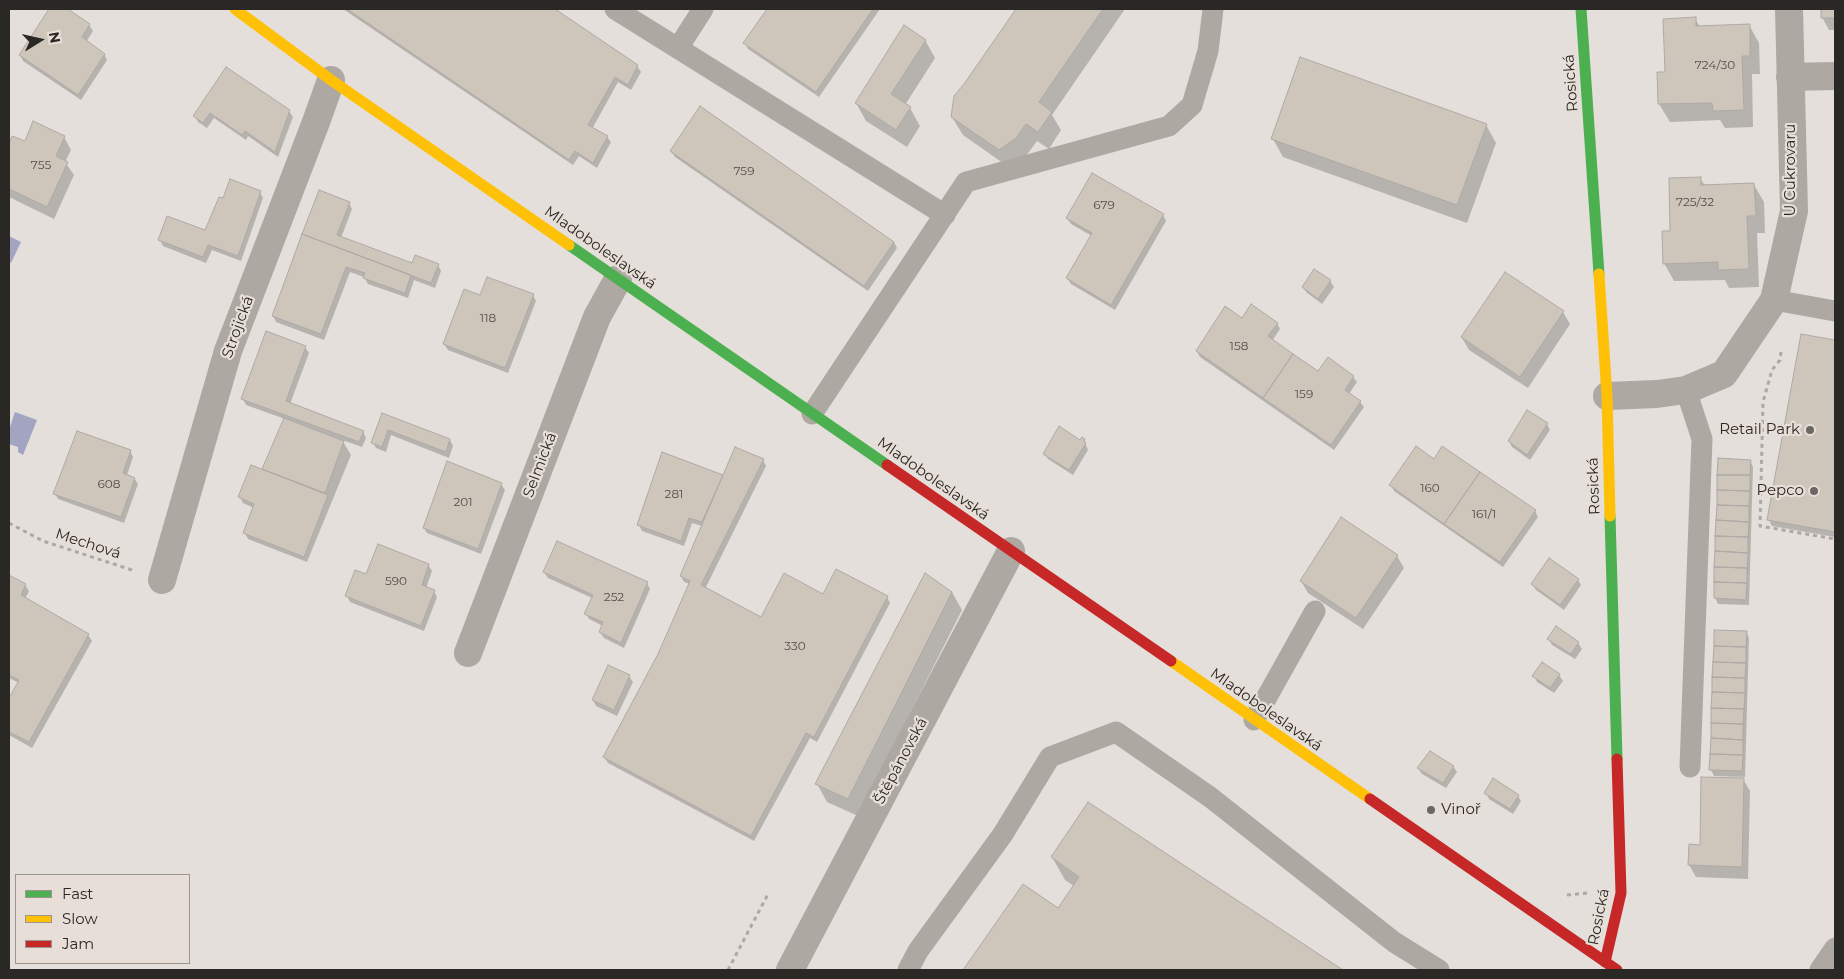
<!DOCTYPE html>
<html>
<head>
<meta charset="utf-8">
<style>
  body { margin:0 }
  #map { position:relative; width:1844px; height:979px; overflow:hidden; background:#e4dfda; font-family:Montserrat,sans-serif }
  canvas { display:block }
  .frame { position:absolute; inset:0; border:10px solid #2a2824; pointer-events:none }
  .legend { position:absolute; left:15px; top:874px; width:175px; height:90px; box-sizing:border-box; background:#e7dfd7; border:1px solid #9b968f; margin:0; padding:6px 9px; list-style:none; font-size:15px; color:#2a2824 }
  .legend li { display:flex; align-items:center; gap:10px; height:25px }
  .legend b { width:25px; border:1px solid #9b968f }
  .north { position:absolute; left:15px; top:15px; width:50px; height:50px; -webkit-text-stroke:4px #e7dfd7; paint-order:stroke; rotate:80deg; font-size:14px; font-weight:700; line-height:20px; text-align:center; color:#2a2824 }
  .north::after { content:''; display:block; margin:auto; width:18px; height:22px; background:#2a2824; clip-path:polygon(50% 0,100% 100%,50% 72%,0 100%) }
</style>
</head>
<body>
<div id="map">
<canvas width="1844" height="979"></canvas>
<div class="frame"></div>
<ul class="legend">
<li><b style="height:6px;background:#4caf50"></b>Fast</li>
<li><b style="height:6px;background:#ffc107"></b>Slow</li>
<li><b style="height:6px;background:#c62828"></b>Jam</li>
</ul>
<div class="north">N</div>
</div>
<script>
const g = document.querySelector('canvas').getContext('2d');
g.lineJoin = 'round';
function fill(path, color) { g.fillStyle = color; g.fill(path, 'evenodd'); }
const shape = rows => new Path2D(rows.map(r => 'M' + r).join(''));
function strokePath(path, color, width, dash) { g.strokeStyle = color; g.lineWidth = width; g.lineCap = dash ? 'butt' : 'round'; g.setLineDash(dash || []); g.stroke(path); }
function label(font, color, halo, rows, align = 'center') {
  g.font = font + ' Montserrat,sans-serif'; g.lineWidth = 4.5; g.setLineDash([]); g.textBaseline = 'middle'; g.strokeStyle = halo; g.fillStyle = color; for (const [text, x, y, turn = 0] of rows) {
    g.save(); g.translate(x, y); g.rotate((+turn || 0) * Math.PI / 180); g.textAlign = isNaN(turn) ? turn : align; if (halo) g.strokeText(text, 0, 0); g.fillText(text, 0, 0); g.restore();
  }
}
fill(shape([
  [9,236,21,242,11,263,9,261],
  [15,412,37,420,23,455,18,452,18,447,9,444,9,430]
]), '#a3a3c2');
fill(shape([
  [50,9,65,9,89,25,93,31,86,42,104,54,107,60,81,100,23,61,20,55],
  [343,9,554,9,637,66,641,72,631,90,618,82,592,129,607,137,611,142,597,168,579,156,573,165],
  [768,9,880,9,819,97,748,49,745,43],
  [1017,9,1125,9,1052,115,1061,130,1049,149,1037,141,1026,156,1010,168,963,135,952,117,965,85],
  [1822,9,1835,9,1835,30,1829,30,1822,17],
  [1695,19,1700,27,1749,25,1759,43,1760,74,1752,74,1753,127,1725,128,1720,120,1670,122,1659,104,1667,73],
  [925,40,935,58,905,105,910,108,920,126,907,147,866,121,856,103],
  [227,68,289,111,293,117,278,157,248,136,246,140,214,118,207,128,198,122,195,116],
  [1486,125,1496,143,1467,223,1283,157,1273,139],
  [13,137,25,143,64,137,71,150,65,162,74,175,54,219,9,197,9,147],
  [671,151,894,242,897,248,868,291,675,157],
  [1700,178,1705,186,1754,185,1764,202,1765,233,1757,233,1759,287,1729,288,1725,280,1674,281,1664,263,1671,232],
  [260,192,263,198,241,261,212,250,206,263,163,246,160,240,206,232],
  [349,203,352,209,341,238,413,265,438,265,441,271,435,288,414,280,408,298,368,284,364,277,350,272,324,340,276,322,273,316],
  [1163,215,1166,221,1115,310,1071,284,1067,278,1092,236,1071,224,1067,218],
  [1314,271,1330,281,1334,287,1322,304,1306,292,1303,287],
  [533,295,536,301,508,373,448,350,444,344],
  [1563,312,1570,324,1528,388,1469,350,1462,338],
  [1242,319,1277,323,1280,329,1272,341,1319,373,1353,377,1357,382,1349,394,1360,402,1364,407,1334,450,1200,357,1197,351],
  [1802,336,1835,342,1835,537,1772,526,1769,520],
  [305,347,309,353,290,404,363,432,366,438,362,447,342,440,351,455,307,562,248,539,245,533,254,508,243,503,240,497,263,471,285,419,246,405,243,399],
  [383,415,450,440,453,446,449,458,391,435,386,452,376,448,373,443],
  [1547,424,1550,430,1530,460,1512,447,1509,441],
  [1084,440,1088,450,1073,475,1048,459,1045,454],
  [130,451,133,457,127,475,134,478,138,484,124,523,58,499,55,493],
  [663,454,724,476,763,460,766,466,705,589,762,618,824,596,887,597,890,603,817,742,810,738,754,841,608,763,604,757,659,655,690,584,684,582,681,576,702,526,692,523,684,546,642,531,639,525],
  [1434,460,1535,511,1538,517,1503,567,1394,491,1391,485],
  [1750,461,1753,467,1749,605,1718,604,1715,598],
  [501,484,505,490,481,554,427,533,424,528],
  [1397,556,1404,568,1363,629,1308,593,1301,581],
  [428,565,432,571,426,588,434,591,437,597,424,631,350,602,347,596,367,576],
  [544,572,647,583,650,589,624,648,604,638,600,632,603,626,589,619,586,613,592,598,548,578],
  [9,576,25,585,29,591,25,599,88,635,92,641,32,748,9,735,9,701,19,683,9,678],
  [1578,580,1581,585,1564,610,1536,590,1532,584],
  [952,592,962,610,858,816,827,802,817,784],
  [1746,632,1749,638,1745,777,1714,776,1711,770],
  [1549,639,1578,643,1582,649,1575,659,1552,645],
  [1542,664,1559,675,1563,681,1554,693,1537,682,1534,676],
  [629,676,633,682,617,716,596,706,593,700],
  [1453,766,1457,772,1446,788,1422,774,1418,768],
  [1743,779,1750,791,1748,879,1696,877,1689,865],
  [1486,793,1518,796,1521,801,1513,814,1489,799],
  [1089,804,1340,970,964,970,1023,885,1059,909,1074,886,1065,880,1052,857]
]), '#0003');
const building = shape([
  [49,9,68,9,90,24,82,37,105,54,78,95,19,55,49,9],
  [347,9,555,9,638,65,628,85,615,77,588,125,608,136,593,163,575,151,569,160,347,9],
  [767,9,873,9,816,92,743,43,767,9],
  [1016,9,1103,9,1039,102,1052,112,1038,132,1026,124,1016,138,999,150,951,117,954,96,964,84,1016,9],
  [1821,9,1835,9,1835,18,1821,18,1821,9],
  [1696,17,1696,26,1750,24,1750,56,1742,56,1744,110,1713,111,1712,103,1658,104,1657,72,1665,72,1663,19,1696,17],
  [904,25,926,40,891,94,911,107,896,130,855,103,904,25],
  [1300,57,1487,124,1457,205,1271,139,1300,57],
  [226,67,290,110,275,152,245,131,242,135,210,113,203,123,193,116,226,67],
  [700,106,894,242,864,286,670,151,700,106],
  [33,121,65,136,56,156,68,162,47,207,9,189,9,144,12,136,25,141,33,121],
  [1092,173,1164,214,1111,305,1066,278,1092,233,1066,218,1092,173],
  [1701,177,1701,185,1754,183,1756,216,1747,216,1749,269,1718,270,1718,262,1663,264,1662,231,1670,231,1669,178,1701,177],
  [230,179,261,191,238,256,208,245,203,257,158,240,167,216,205,230,219,197,223,198,230,179],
  [319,190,350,202,337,235,412,263,415,255,439,264,431,283,302,234,319,190],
  [302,234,411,275,405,293,363,278,365,273,346,267,321,334,272,316,302,234],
  [1314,269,1331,280,1318,299,1302,287,1314,269],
  [1505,272,1564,311,1520,377,1461,337,1505,272],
  [487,277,534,294,505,368,443,344,464,289,480,295,487,277],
  [1251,304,1278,323,1268,336,1293,354,1263,398,1196,351,1225,306,1242,318,1251,304],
  [266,331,306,346,286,401,364,431,359,442,241,399,266,331],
  [1801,334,1835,340,1835,532,1767,520,1801,334],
  [1293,354,1318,371,1328,357,1354,376,1345,390,1361,401,1331,445,1263,398,1293,354],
  [1527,410,1548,423,1527,455,1508,441,1527,410],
  [382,413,450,439,446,452,388,430,382,447,371,443,382,413],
  [284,418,344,441,325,493,262,469,284,418],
  [1059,426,1080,440,1082,437,1085,439,1084,442,1086,443,1069,470,1043,454,1059,426],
  [77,431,131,450,123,473,135,478,121,517,53,494,77,431],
  [1416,446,1434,459,1442,446,1480,472,1444,524,1389,485,1416,446],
  [735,447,764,459,701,585,761,617,784,573,823,594,836,569,888,596,814,737,806,733,751,836,603,757,658,654,690,581,680,576,735,447],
  [662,452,723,475,702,522,689,518,681,541,637,525,662,452],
  [1718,458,1751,460,1750,475,1717,475,1718,458],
  [447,461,502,483,478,549,423,528,447,461],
  [251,465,328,495,304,557,243,533,254,504,238,497,251,465],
  [1480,472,1536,510,1500,562,1444,524,1480,472],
  [1717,475,1750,475,1750,491,1717,490,1717,475],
  [1717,490,1750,491,1749,506,1717,505,1717,490],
  [1717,505,1749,506,1749,522,1716,520,1717,505],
  [1341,517,1398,555,1356,618,1300,581,1341,517],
  [1716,520,1749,522,1748,537,1715,536,1716,520],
  [1715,536,1748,537,1748,553,1715,551,1715,536],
  [557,541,648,582,621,643,599,632,603,622,584,614,593,595,543,572,557,541],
  [378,544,429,564,422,585,435,590,421,626,345,596,355,570,366,574,378,544],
  [1715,551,1748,553,1747,568,1714,567,1715,551],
  [1549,558,1579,579,1560,605,1531,584,1549,558],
  [1714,567,1747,568,1747,583,1714,582,1714,567],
  [925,573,952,592,848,799,815,784,925,573],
  [9,575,26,584,21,595,89,634,29,742,9,732,9,698,19,680,9,675,9,575],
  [1714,582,1747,583,1746,600,1714,598,1714,582],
  [1556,626,1579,642,1571,654,1547,639,1556,626],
  [1714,630,1747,631,1746,647,1714,646,1714,630],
  [1714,646,1746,647,1746,663,1713,662,1714,646],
  [1542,662,1560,674,1550,688,1532,676,1542,662],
  [1713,662,1746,663,1745,678,1712,677,1713,662],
  [608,665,630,675,614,710,592,700,608,665],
  [1712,677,1745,678,1745,693,1712,692,1712,677],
  [1712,692,1745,693,1744,709,1711,708,1712,692],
  [1711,708,1744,709,1743,724,1711,723,1711,708],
  [1711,723,1743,724,1743,740,1711,738,1711,723],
  [1711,738,1743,740,1743,755,1710,754,1711,738],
  [1430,751,1454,766,1443,783,1417,768,1430,751],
  [1710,754,1743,755,1742,771,1709,770,1710,754],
  [1701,777,1744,778,1742,867,1688,865,1689,844,1700,845,1701,777],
  [1493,778,1519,795,1510,809,1484,793,1493,778],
  [1088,802,1343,970,963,970,1023,884,1058,908,1079,877,1051,857,1088,802]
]);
fill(building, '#cfc6bb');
strokePath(building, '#aca9a6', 1);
strokePath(shape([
  [1781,352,1780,360,1772,370,1763,402,1760,526,1835,539],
  [9,523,43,541,132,570],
  [1567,895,1588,893],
  [728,970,768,894]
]), '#ada8a3', 3, [4, 4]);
strokePath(shape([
  [615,9,945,215],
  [678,48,703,9],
  [1774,300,1835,311],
  [1686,390,1702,439,1690,767],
  [812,414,966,182,1169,126,1192,105,1208,51,1213,9],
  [1254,720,1315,611],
  [908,970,918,951,1003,834,1050,757,1116,732,1210,797,1394,942,1439,970],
  [1820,970,1835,948]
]), '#ada8a2', 21);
strokePath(shape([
  [1790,77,1835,76],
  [1607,396,1657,394,1686,390,1724,374,1774,300,1794,211,1789,9],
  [162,580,228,351,316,122,331,80],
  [468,653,597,317,618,279],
  [790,970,1011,551]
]), '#ada8a2', 28);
strokePath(shape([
  [1581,9,1599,274],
  [569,245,887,465],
  [1610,516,1617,759]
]), '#4caf50', 11);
strokePath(shape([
  [235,9,331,80,569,245],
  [1599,274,1607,396,1610,516],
  [1171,661,1370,799]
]), '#ffc107', 11);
strokePath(shape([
  [887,465,1171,661],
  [1370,799,1617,970],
  [1605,962,1621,893,1617,759]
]), '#c62828', 11);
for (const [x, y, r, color] of [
  [1810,430,5,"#6b6864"],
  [1814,491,5,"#6b6864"],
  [1431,810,5,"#6b6864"]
]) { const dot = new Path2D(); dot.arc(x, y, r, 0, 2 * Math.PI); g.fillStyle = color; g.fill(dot); strokePath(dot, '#e7dfd7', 2); }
label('12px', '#53504a', null, [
  ["724/30",1715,65],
  ["755",41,165],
  ["759",744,171],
  ["725/32",1695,202],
  ["679",1104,205],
  ["118",488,318],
  ["158",1239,346],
  ["159",1304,394],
  ["608",109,484],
  ["160",1430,488],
  ["281",674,494],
  ["201",463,502],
  ["161/1",1484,514],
  ["590",396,581],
  ["252",614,597],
  ["330",795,646]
]);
label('15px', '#2a2824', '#e7dfd7', [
  ["Rosická",1571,83,-94],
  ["U Cukrovaru",1791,170,-90],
  ["Mladoboleslavská",600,248,35],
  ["Strojická",238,327,-70],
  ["Selmická",540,465,-69],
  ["Mladoboleslavská",933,479,35],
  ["Rosická",1594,486,-92],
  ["Mechová",88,544,18],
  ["Mladoboleslavská",1266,710,35],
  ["Štěpánovská",901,761,-62],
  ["Rosická",1599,917,-79]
]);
label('15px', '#2a2824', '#e7dfd7', [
  ["Retail Park",1800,430],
  ["Pepco",1804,491],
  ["Vinoř",1441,810,"left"]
], 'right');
</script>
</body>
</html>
